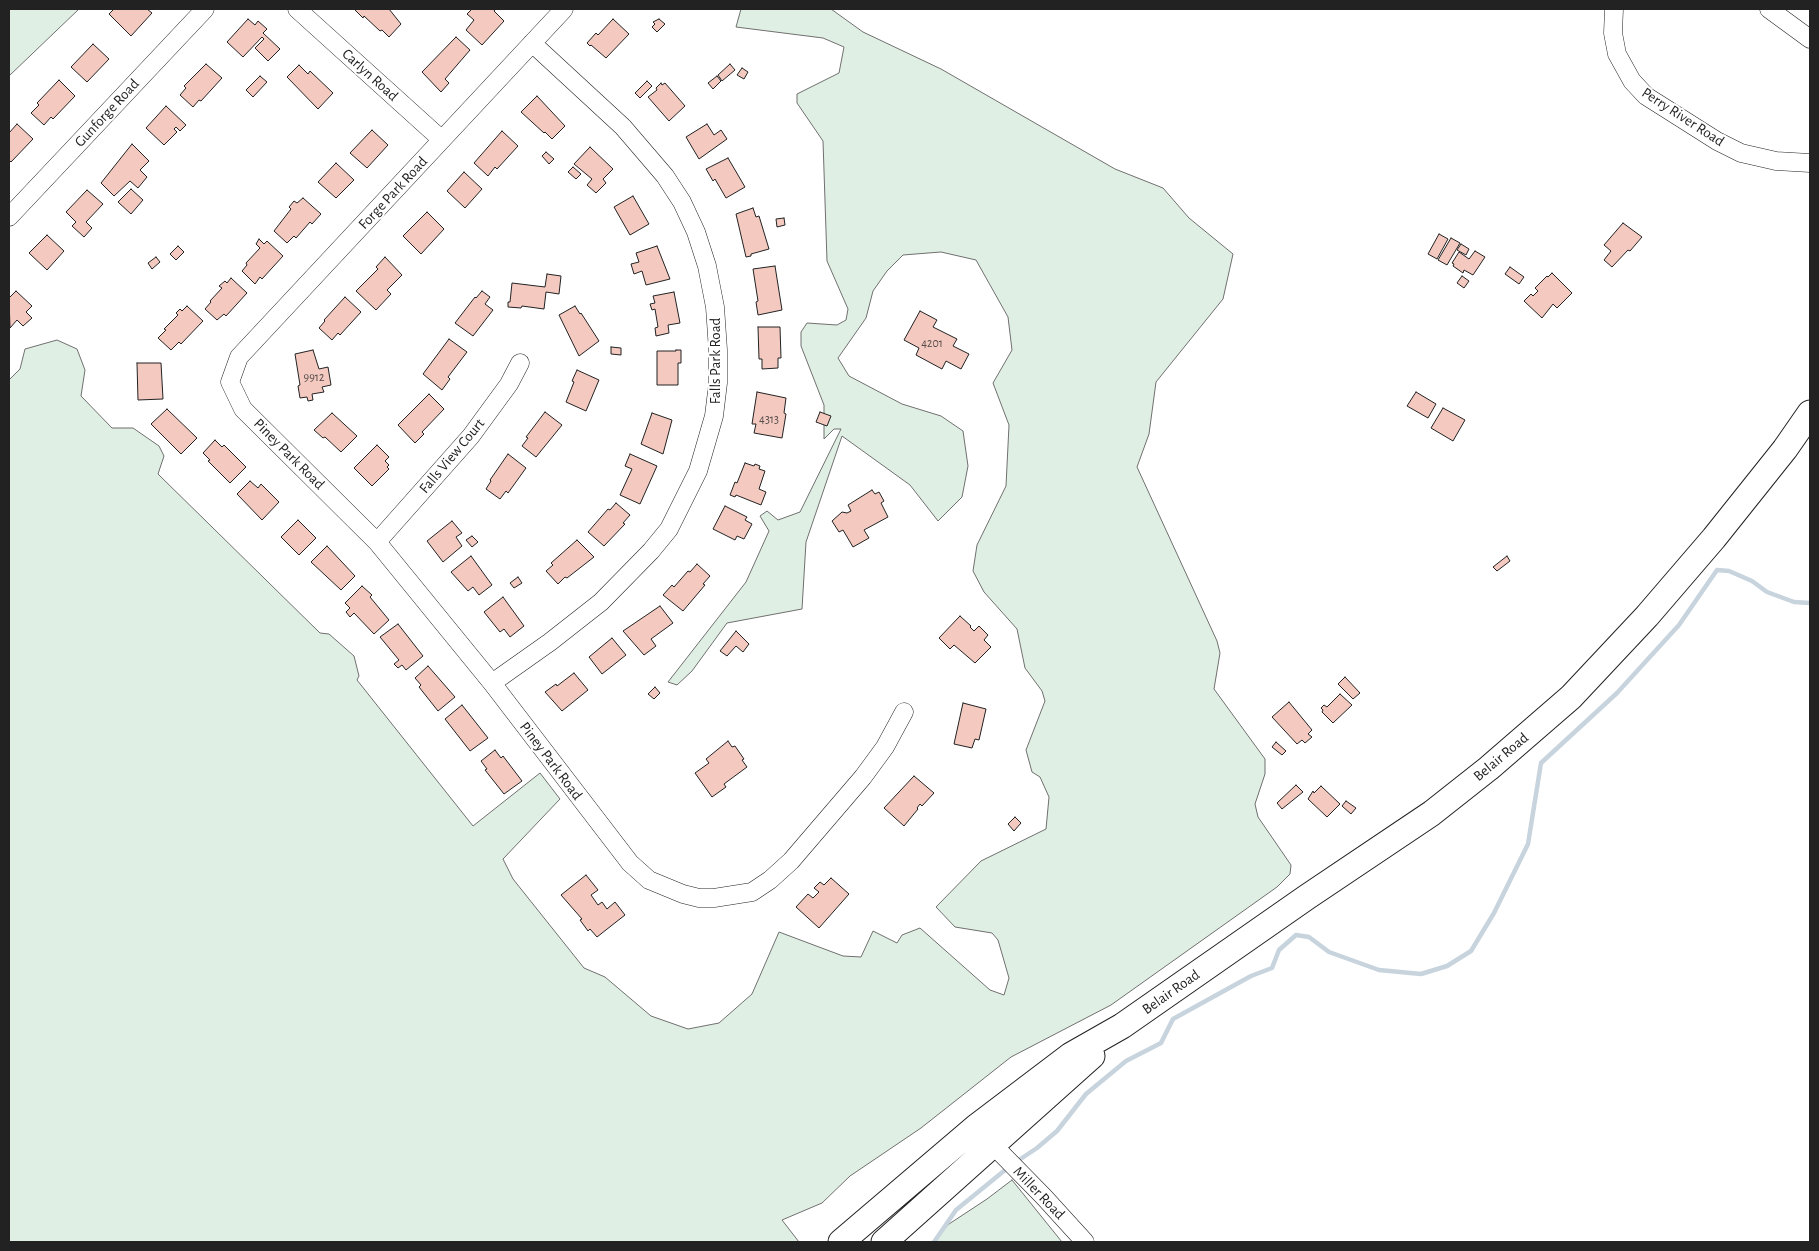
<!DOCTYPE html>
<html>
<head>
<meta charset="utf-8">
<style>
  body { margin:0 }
  #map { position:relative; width:1819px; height:1251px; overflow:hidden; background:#fff; font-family:"Alegreya Sans",sans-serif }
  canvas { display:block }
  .frame { position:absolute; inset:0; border:10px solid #222; pointer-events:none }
</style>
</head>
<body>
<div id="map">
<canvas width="1819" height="1251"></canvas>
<div class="frame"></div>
</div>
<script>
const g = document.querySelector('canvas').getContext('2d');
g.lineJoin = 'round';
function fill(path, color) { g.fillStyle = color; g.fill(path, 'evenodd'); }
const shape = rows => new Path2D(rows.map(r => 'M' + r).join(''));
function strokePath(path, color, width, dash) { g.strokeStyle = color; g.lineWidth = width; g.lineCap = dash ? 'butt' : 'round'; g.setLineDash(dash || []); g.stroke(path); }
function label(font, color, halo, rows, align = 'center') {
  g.font = font + ' "Alegreya Sans",sans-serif'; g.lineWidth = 4; g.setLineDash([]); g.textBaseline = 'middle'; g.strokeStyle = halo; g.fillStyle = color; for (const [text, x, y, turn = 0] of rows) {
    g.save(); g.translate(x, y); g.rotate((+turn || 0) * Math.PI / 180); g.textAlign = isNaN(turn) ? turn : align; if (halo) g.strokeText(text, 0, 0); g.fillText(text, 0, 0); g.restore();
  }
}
const green = shape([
  [9,9,79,9,9,76,9,9],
  [741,9,831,9,863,32,941,69,1115,169,1163,188,1189,218,1233,254,1223,299,1156,382,1149,434,1137,467,1217,641,1220,653,1214,689,1265,759,1265,774,1255,804,1258,817,1291,865,1290,874,1277,887,1111,1005,1011,1057,921,1128,850,1176,822,1203,782,1220,799,1242,9,1242,9,380,20,369,25,349,57,340,77,349,85,370,81,396,112,428,133,428,159,446,164,456,158,474,320,633,329,634,354,656,359,676,357,680,473,826,540,773,560,799,503,859,513,879,584,968,605,977,651,1016,688,1029,719,1023,752,994,779,932,843,956,861,957,873,931,897,943,902,935,920,928,990,990,1004,995,1009,978,998,940,992,933,955,927,936,907,981,861,1046,829,1049,797,1040,777,1032,772,1026,750,1045,701,1042,691,1025,668,1017,629,984,592,973,571,977,545,1006,486,1009,425,993,383,1012,350,1008,317,976,260,941,252,903,255,887,271,873,291,866,318,838,358,849,376,902,404,941,416,963,431,968,466,962,497,938,521,910,485,842,436,806,542,802,609,727,623,692,671,677,685,668,682,746,582,769,531,760,516,767,511,778,520,800,512,841,429,834,429,824,439,824,405,801,346,801,332,807,323,837,325,846,320,848,309,827,261,823,141,797,103,797,94,839,73,844,47,823,38,736,27,741,9],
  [1012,1180,1062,1242,932,1242,949,1224,987,1199,1012,1180]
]);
fill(green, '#e0efe3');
strokePath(green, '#6f6f6f', 1);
strokePath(shape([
  [1016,1162,1037,1148,1057,1131,1086,1094,1126,1061,1161,1043,1173,1019,1251,976,1272,968,1279,950,1296,935,1309,937,1329,952,1379,970,1421,974,1447,966,1471,951,1494,913,1528,844,1541,763,1617,693,1679,625,1717,570,1729,571,1752,581,1767,592,1794,602,1810,603],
  [934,1242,956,1210,1010,1166]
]), '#c7d3dd', 4.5);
const building = shape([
  [114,9,147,9,152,13,131,36,109,14,114,9],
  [354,9,389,9,401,24,389,37,382,30,380,31,364,16,363,18,354,9],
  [472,9,496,9,494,11,504,21,482,45,466,30,474,20,467,14,472,9],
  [248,19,255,25,258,21,267,29,263,33,280,49,268,61,255,48,264,39,262,37,243,57,227,42,248,19],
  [613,19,629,34,606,58,591,45,590,46,587,43,596,33,598,35,613,19],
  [659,19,665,24,657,32,652,27,655,24,653,22,659,19],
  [456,37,470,50,445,79,449,83,441,92,422,72,456,37],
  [93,44,109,59,87,82,71,67,93,44],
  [206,64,222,78,201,101,199,100,193,107,180,95,186,88,184,86,206,64],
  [730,64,735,70,722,81,718,75,730,64],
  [299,65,308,74,310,71,333,93,318,109,287,77,299,65],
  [742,68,748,72,744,79,737,75,742,68],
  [260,76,267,82,253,97,246,90,260,76],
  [717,76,721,81,713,89,708,83,717,76],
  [59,80,75,96,53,119,51,117,44,125,31,113,39,105,37,103,59,80],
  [647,81,652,86,640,98,635,93,647,81],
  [661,83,662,85,665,83,685,106,669,121,648,97,657,90,656,88,661,83],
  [537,96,565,126,552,139,545,132,544,133,521,112,537,96],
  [166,106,186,125,180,131,176,127,174,129,177,132,164,145,146,128,166,106],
  [17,124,33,139,11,162,9,160,9,133,17,124],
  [707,124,714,135,721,130,727,139,699,159,686,137,707,124],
  [372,130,388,145,367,168,350,153,372,130],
  [502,131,518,146,497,169,495,167,488,176,474,163,502,131],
  [132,144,149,161,140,170,147,177,138,188,130,181,114,196,101,183,132,144],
  [590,147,613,169,603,179,606,183,596,193,587,185,592,179,574,164,590,147],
  [546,152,554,159,549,164,542,156,546,152],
  [728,158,745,187,726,198,715,179,713,181,706,169,728,158],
  [336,163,354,180,336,198,318,182,336,163],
  [573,167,581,174,576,179,568,172,573,167],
  [464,172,482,189,465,208,447,191,464,172],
  [131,189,143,200,131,214,118,202,131,189],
  [87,190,103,204,86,222,92,228,84,237,72,226,76,222,66,212,87,190],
  [633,196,649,224,630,235,614,207,633,196],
  [303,198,321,214,312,224,310,222,296,238,294,236,287,243,274,231,291,209,289,207,294,201,297,203,303,198],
  [753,208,756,217,759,216,769,249,751,254,751,256,746,257,736,214,753,208],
  [427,212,444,229,421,254,403,236,427,212],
  [784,218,785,225,777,227,776,219,784,218],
  [1623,223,1642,237,1630,251,1628,250,1612,267,1604,260,1611,251,1604,245,1623,223],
  [1439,234,1448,239,1437,259,1428,254,1439,234],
  [47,235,64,251,47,270,29,253,47,235],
  [1451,238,1460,243,1447,265,1438,260,1451,238],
  [259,239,264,244,267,241,283,256,262,279,260,277,255,284,242,271,247,265,246,263,260,248,256,244,259,239],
  [1461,244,1469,249,1466,255,1457,250,1461,244],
  [178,246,184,252,176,260,170,254,178,246],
  [657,246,670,279,646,285,642,271,634,274,631,264,639,262,636,253,657,246],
  [1475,251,1485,257,1473,275,1464,270,1463,273,1453,266,1454,264,1452,263,1459,252,1469,259,1475,251],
  [156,257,160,262,152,269,148,263,156,257],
  [385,257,402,275,387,290,391,294,376,310,356,291,378,269,376,267,385,257],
  [775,266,782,310,758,315,756,302,758,301,753,269,775,266],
  [1510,267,1524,277,1519,284,1505,274,1510,267],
  [1552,273,1572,293,1557,308,1553,304,1542,318,1524,301,1531,294,1533,296,1538,291,1535,288,1547,276,1548,277,1552,273],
  [547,274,561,276,559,294,546,292,544,309,522,306,521,308,508,307,508,302,510,302,512,283,545,287,547,274],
  [1462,276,1469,281,1464,288,1457,283,1462,276],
  [231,278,247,293,226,316,224,314,217,320,205,309,211,302,210,301,222,288,219,286,225,281,227,283,231,278],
  [16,291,32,306,26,312,32,318,23,326,17,320,10,328,9,298,16,291],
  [482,291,490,297,485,304,493,310,473,336,455,323,475,297,476,298,482,291],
  [674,292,680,323,668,325,669,333,656,336,655,328,658,327,655,309,652,310,650,304,655,303,653,296,674,292],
  [345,297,361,312,340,335,338,333,332,340,319,328,325,321,324,320,345,297],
  [187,306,203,321,181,344,179,342,171,350,158,338,166,330,164,329,178,315,176,313,180,309,182,311,187,306],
  [575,306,580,314,581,313,599,341,579,356,559,315,575,306],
  [920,311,937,320,933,327,957,339,953,346,969,354,961,369,946,361,942,369,916,355,919,348,904,340,920,311],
  [758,327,780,327,781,358,778,358,778,368,762,369,762,359,759,359,758,327],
  [449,339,467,352,448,377,450,379,442,390,423,374,449,339],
  [611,347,621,348,621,355,611,354,611,347],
  [313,350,319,369,328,367,331,385,322,387,324,392,312,394,313,400,308,401,307,397,300,398,298,386,300,385,295,354,313,350],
  [676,350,681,350,681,363,678,363,678,385,657,385,657,351,676,351,676,350],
  [137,363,161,363,163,399,138,400,137,363],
  [577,370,599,380,586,411,566,402,574,382,572,381,577,370],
  [757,392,786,398,784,413,786,414,782,438,754,433,756,424,752,424,757,392],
  [1416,392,1436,404,1428,418,1407,406,1416,392],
  [429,394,444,409,422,432,424,434,415,443,398,425,429,394],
  [1443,408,1465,420,1453,441,1431,428,1443,408],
  [167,409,197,438,181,454,151,424,167,409],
  [545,412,562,425,536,457,522,446,528,438,526,437,545,412],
  [820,412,831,416,827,426,816,422,820,412],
  [332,413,357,436,341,452,325,437,323,438,314,430,332,413],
  [652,413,672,420,663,454,641,444,652,413],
  [215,440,222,447,224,445,246,467,230,483,208,461,210,460,203,453,215,440],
  [377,445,389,457,385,461,389,465,387,467,389,469,372,486,354,468,377,445],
  [508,454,526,468,508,493,506,491,500,499,486,489,491,481,490,480,508,454],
  [630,454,657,466,640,504,620,495,632,469,625,466,630,454],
  [745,463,754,466,755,464,760,466,759,469,765,471,759,489,766,492,761,505,736,495,735,497,730,495,735,482,737,483,745,463],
  [250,481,258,488,261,484,279,502,262,520,237,494,250,481],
  [872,490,875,494,879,492,884,501,881,503,888,517,864,530,869,538,853,547,843,530,839,532,832,521,842,512,847,513,851,511,848,505,872,490],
  [616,503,630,515,623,523,625,524,604,546,588,532,608,509,610,510,616,503],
  [725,506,747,517,745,520,752,524,744,539,737,536,735,540,713,529,725,506],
  [298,520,316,538,299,555,281,537,298,520],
  [452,521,462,533,456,537,462,546,443,562,427,541,452,521],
  [472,536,478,542,472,547,466,540,472,536],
  [577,540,594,557,567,578,565,577,558,584,546,571,553,565,551,563,577,540],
  [327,546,355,576,341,590,311,562,327,546],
  [471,556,492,585,479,595,473,587,468,591,451,572,471,556],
  [1507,556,1510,561,1497,571,1493,567,1507,556],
  [697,564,710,576,703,584,705,585,683,611,663,595,672,585,674,587,688,571,690,572,697,564],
  [518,577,522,583,514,588,510,583,518,577],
  [362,586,372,595,370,597,389,620,374,634,354,613,350,617,346,612,350,608,345,603,362,586],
  [503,597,524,626,510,637,504,629,500,632,484,612,503,597],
  [660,606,673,623,651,639,656,646,644,655,623,631,660,606],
  [960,616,971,626,970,627,974,631,979,626,988,635,984,640,991,647,975,663,954,645,950,649,939,638,960,616],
  [398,624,423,656,406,670,402,665,398,668,394,664,399,660,380,637,398,624],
  [736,631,749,644,743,652,736,646,727,656,720,651,736,631],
  [612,638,626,655,602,674,589,657,612,638],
  [428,666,455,697,438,711,419,687,421,685,415,678,428,666],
  [574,673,588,690,562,711,545,692,556,684,557,686,574,673],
  [1345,677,1360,693,1353,699,1338,684,1345,677],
  [655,687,660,693,654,699,648,694,655,687],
  [1340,694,1352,705,1333,723,1322,712,1323,710,1321,708,1324,705,1327,707,1340,694],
  [1289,702,1312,730,1308,734,1312,737,1305,743,1302,740,1297,744,1272,717,1289,702],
  [963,703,986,709,979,740,975,739,972,748,954,744,963,703],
  [462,705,488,738,470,751,445,719,462,705],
  [728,741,732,747,735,746,744,759,742,760,747,767,724,784,726,787,712,797,695,773,709,763,706,759,728,741],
  [1276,742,1286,751,1282,755,1272,747,1276,742],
  [495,750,501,758,503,756,522,781,504,794,485,770,487,769,481,761,495,750],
  [914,776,934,793,922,806,920,804,917,808,918,809,904,826,884,808,914,776],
  [1296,785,1303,792,1282,809,1277,803,1296,785],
  [1321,786,1340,804,1327,817,1308,799,1313,791,1314,793,1321,786],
  [1346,801,1356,808,1351,814,1342,806,1346,801],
  [1015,817,1021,823,1014,831,1008,824,1015,817],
  [586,875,598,890,591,895,598,905,602,902,607,909,615,902,625,915,597,937,590,929,588,931,580,920,582,919,561,895,586,875],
  [831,878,849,894,819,928,796,907,808,894,813,898,819,892,814,888,820,882,824,885,831,878]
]);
fill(building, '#f3c9c0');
strokePath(building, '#222', 1);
const minor = shape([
  [297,9,442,140],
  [564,9,239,357,230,382,243,409,377,542,492,683,630,863,649,880,683,894,699,898,714,898,752,892,770,880,791,861,863,777,885,747,904,712],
  [1614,9,1613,33,1617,54,1632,81,1646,96,1717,141,1741,153,1776,161,1810,163],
  [1769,9,1810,39],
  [9,217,205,9],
  [377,542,471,436,509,384,520,363],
  [492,683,550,642,601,602,651,551,669,529,698,471,714,416,718,383,718,350,715,307,707,266,696,232,682,202,665,176,623,127,532,43],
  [993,1145,1044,1197,1085,1242]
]);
const highway = shape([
  [841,1242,976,1127,1071,1055,1122,1026,1307,897,1432,813,1489,768,1571,697,1647,616,1714,538,1785,449,1810,413],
  [884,1242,1092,1056]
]);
strokePath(minor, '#222', 19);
strokePath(highway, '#222', 27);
strokePath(minor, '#fff', 18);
strokePath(highway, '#fff', 25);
label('12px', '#564c4a', null, [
  ["4201",932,343],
  ["9912",314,377],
  ["4313",769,419]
]);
label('15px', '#222', '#fff', [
  ["Carlyn Road",370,75,42],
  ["Gunforge Road",107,113,-47],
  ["Perry River Road",1683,117,33],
  ["Forge Park Road",393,193,-47],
  ["Falls Park Road",715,361,-90],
  ["Piney Park Road",289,454,45],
  ["Falls View Court",452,456,-50],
  ["Belair Road",1501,757,-40],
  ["Piney Park Road",551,761,53],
  ["Belair Road",1171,992,-35],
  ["Miller Road",1039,1193,46]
]);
</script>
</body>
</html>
